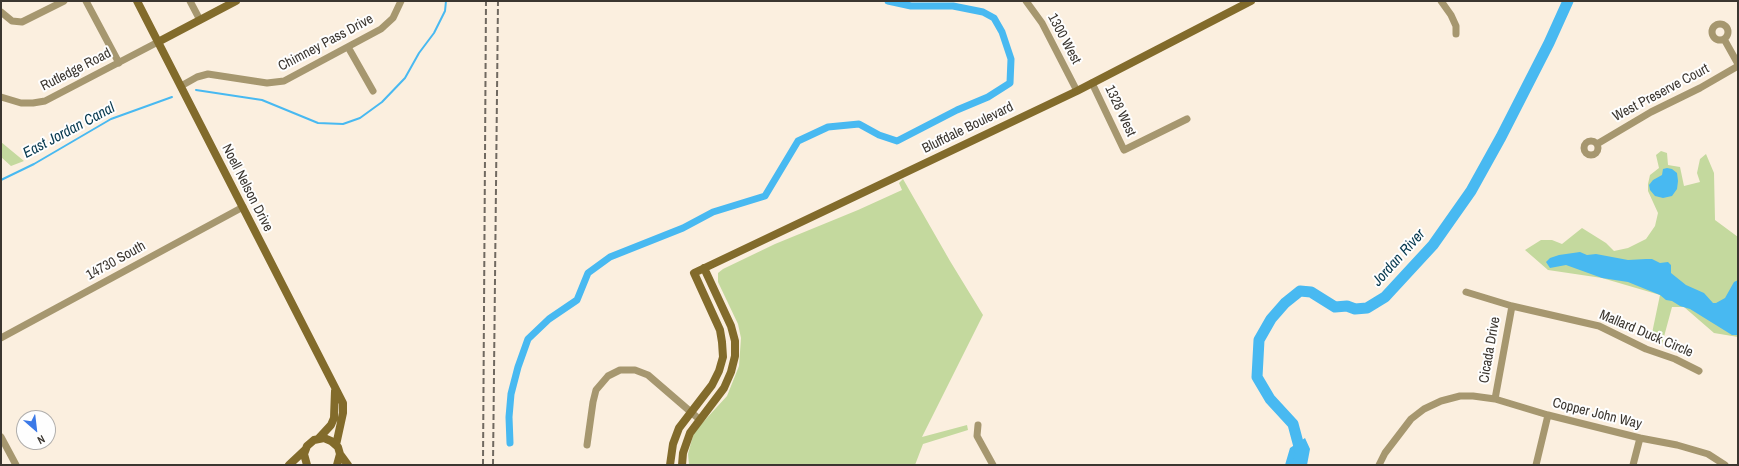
<!DOCTYPE html>
<html>
<head>
<meta charset="utf-8">
<style>
  body { margin:0 }
  #map { position:relative; width:1739px; height:466px; overflow:hidden; background:#fbefdf; font-family:"Archivo Narrow",sans-serif }
  canvas { display:block }
  .frame { position:absolute; inset:0; border:2px solid #3b3630; pointer-events:none }
  .north { position:absolute; left:16px; top:410px; width:40px; height:40px; box-sizing:border-box; background:#fefefe; border:1px solid #b0aeac; border-radius:50%; rotate:152deg; font-size:11px; font-weight:700; line-height:16px; text-align:center; color:#3b3630 }
  .north::after { content:''; display:block; margin:auto; width:14px; height:18px; background:#3b79e7; clip-path:polygon(50% 0,100% 100%,50% 72%,0 100%) }
</style>
</head>
<body>
<div id="map">
<canvas width="1739" height="466"></canvas>
<div class="frame"></div>
<div class="north">N</div>
</div>
<script>
const g = document.querySelector('canvas').getContext('2d');
g.lineJoin = 'round';
function fill(path, color) { g.fillStyle = color; g.fill(path, 'evenodd'); }
const shape = rows => new Path2D(rows.map(r => 'M' + r).join(''));
function strokePath(path, color, width, dash) { g.strokeStyle = color; g.lineWidth = width; g.lineCap = dash ? 'butt' : 'round'; g.setLineDash(dash || []); g.stroke(path); }
function label(font, color, halo, rows, align = 'center') {
  g.font = font + ' "Archivo Narrow",sans-serif'; g.lineWidth = 4; g.setLineDash([]); g.textBaseline = 'middle'; g.strokeStyle = halo; g.fillStyle = color; for (const [text, x, y, turn = 0] of rows) {
    g.save(); g.translate(x, y); g.rotate((+turn || 0) * Math.PI / 180); g.textAlign = isNaN(turn) ? turn : align; if (halo) g.strokeText(text, 0, 0); g.fillText(text, 0, 0); g.restore();
  }
}
fill(shape([
  [1,142,24,161,11,166,1,157],
  [1661,151,1667,153,1668,165,1680,167,1684,186,1700,182,1697,173,1700,159,1706,154,1714,173,1715,220,1738,237,1738,337,1714,333,1684,307,1672,307,1662,344,1653,340,1651,338,1660,295,1602,278,1548,270,1525,250,1541,240,1552,240,1562,244,1582,228,1606,243,1614,251,1628,248,1646,239,1655,226,1658,213,1648,191,1648,184,1650,175,1659,168,1656,155],
  [903,179,950,261,983,315,922,437,967,425,968,430,923,444,915,465,689,465,688,454,694,432,727,396,739,366,741,338,738,324,718,282,718,273,723,269,775,244,858,210,902,190,899,183]
]), '#c4d99e');
fill(shape([
  [1667,168,1672,169,1677,173,1678,181,1677,189,1672,196,1663,198,1655,196,1650,190,1649,185,1653,180,1662,175,1663,169],
  [1580,252,1587,255,1596,254,1628,260,1646,259,1652,259,1660,263,1668,262,1671,265,1671,273,1686,285,1704,293,1713,303,1716,303,1725,298,1734,282,1738,280,1738,335,1732,335,1690,309,1680,306,1672,301,1666,300,1660,295,1628,282,1602,278,1566,265,1550,268,1546,262,1550,258,1559,255],
  [1305,438,1310,449,1307,465,1285,465,1290,448]
]), '#48b9f1');
strokePath(shape([
  [196,90,262,100,318,123,343,124,360,118,382,102,405,78,419,53,434,33,445,11,446,1],
  [1,180,34,164,111,119,172,97]
]), '#48b9f1', 2);
strokePath(shape([
  [510,443,509,417,511,394,518,367,528,339,549,319,577,300,588,273,610,257,683,228,713,212,765,196,798,141,828,127,859,124,879,135,897,141,957,110,988,97,1010,83,1011,59,1002,32,994,18,983,12,953,6,911,6,888,1]
]), '#48b9f1', 7);
strokePath(shape([
  [1297,465,1301,454,1293,424,1270,399,1257,377,1259,340,1271,319,1285,303,1300,291,1311,292,1335,307,1347,306,1355,309,1367,308,1385,297,1433,245,1471,191,1501,137,1549,43,1568,1]
]), '#48b9f1', 11);
strokePath(shape([
  [86,1,119,63],
  [190,1,200,20],
  [1026,1,1042,23,1077,91],
  [1441,1,1451,15,1456,26,1456,34],
  [1,12,12,21,22,22,64,1],
  '1712 32a8 8 0 1 1 16 0a8 8 0 1 1-16 0Z',
  [1724,39,1738,64],
  [348,47,373,91],
  [1092,83,1124,150,1187,119],
  [181,86,197,77,208,74,267,83,284,81,381,29,393,18,401,1],
  [1,97,21,103,33,103,45,101,158,42],
  '1584 148a7 7 0 1 1 14 0a7 7 0 1 1-14 0Z',
  [1597,144,1651,112,1700,88,1738,66],
  [1466,292,1512,306,1599,326,1646,349,1675,359,1699,371],
  [1,338,243,207],
  [1495,399,1512,306],
  [978,425,977,436,993,465],
  [1,437,16,465],
  [587,445,593,402,596,390,608,376,620,370,635,370,648,375,699,419],
  [1379,465,1385,453,1411,419,1424,409,1441,401,1460,396,1473,396,1495,399,1548,415,1640,438,1677,445,1708,454,1725,465],
  [1536,465,1548,415],
  [1633,465,1640,438]
]), '#a6976f', 7);
strokePath(shape([
  [137,1,343,403,343,413,336,445],
  [158,42,236,1],
  [319,438,331,425,334,418,335,391],
  [340,454,348,465],
  [289,465,305,450],
  [307,465,304,454,307,446,314,440,324,438,331,441,338,447,340,454,337,465],
  [670,465,673,444,679,428,712,385,719,371,723,357,722,342,720,330,694,273,1077,91,1251,1],
  [682,465,683,453,690,433,724,388,731,372,735,356,735,341,731,326,704,268]
]), '#826b2b', 8);
strokePath(shape([
  [483,465,486,1],
  [493,465,498,1]
]), '#706960', 2, [6, 3]);
label('14px', '#3b3630', '#fefefe', [
  ["1300 West",1064,39,62],
  ["Chimney Pass Drive",326,43,-28],
  ["Rutledge Road",76,70,-27],
  ["West Preserve Court",1661,93,-28],
  ["1328 West",1120,111,65],
  ["Bluffdale Boulevard",968,128,-26],
  ["Noell Nelson Drive",247,188,63],
  ["14730 South",116,261,-29],
  ["Mallard Duck Circle",1646,334,23],
  ["Cicada Drive",1490,350,-80],
  ["Copper John Way",1597,414,14]
]);
label('italic 15px', '#04374d', '#fefefe', [
  ["East Jordan Canal",69,131,-28],
  ["Jordan River",1399,258,-48]
]);
</script>
</body>
</html>
